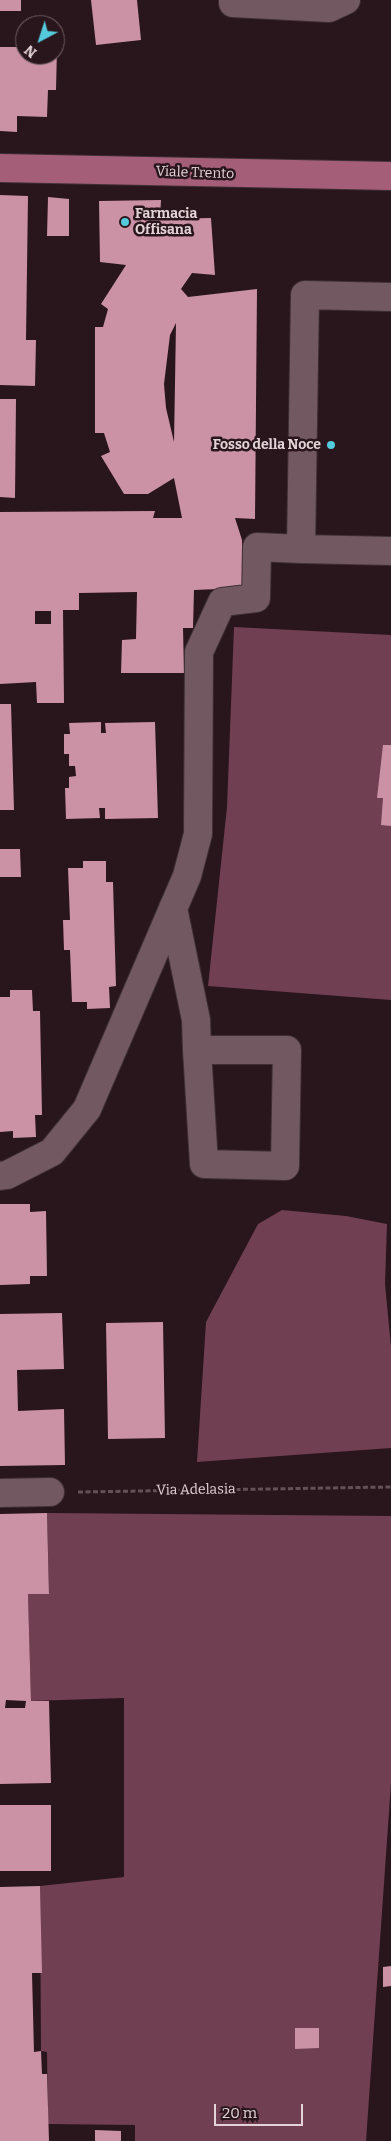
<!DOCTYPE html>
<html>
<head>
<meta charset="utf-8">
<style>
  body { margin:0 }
  #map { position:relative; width:391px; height:2141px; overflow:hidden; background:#29151c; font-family:Bitter,serif }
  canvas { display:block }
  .north { position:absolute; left:15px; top:15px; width:50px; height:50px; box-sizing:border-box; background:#29151c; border:1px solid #736167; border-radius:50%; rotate:220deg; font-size:14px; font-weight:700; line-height:20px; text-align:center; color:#e2d3d7 }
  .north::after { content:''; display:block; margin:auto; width:18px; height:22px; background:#54cadc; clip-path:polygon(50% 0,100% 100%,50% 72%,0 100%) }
  .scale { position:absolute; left:214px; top:2104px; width:89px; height:22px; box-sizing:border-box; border:2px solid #e2d3d7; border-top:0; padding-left:6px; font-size:15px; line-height:18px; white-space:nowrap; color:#e2d3d7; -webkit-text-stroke:4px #29151c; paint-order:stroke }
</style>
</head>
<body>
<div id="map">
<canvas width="391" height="2141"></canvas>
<div class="north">N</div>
<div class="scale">20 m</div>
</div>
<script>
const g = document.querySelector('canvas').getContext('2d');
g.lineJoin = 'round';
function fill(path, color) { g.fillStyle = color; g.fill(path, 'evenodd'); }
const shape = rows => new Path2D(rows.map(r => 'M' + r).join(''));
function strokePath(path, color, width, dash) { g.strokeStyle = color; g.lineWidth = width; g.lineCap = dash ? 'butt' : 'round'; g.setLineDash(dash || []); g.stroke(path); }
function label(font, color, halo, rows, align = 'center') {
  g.font = font + ' Bitter,serif'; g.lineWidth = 5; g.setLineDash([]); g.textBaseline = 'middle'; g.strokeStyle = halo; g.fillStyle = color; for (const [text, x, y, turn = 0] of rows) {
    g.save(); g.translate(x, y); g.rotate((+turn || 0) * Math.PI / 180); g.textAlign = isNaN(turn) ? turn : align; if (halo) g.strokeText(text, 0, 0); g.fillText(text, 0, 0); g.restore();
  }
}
fill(shape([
  [234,627,391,635,391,1000,208,986,227,807],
  [282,1210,346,1216,387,1224,385,1284,391,1347,391,1448,197,1462,206,1322,258,1224],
  [47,1513,391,1516,391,1783,366,2141,135,2141,135,2125,48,2124,47,2052,41,2051,40,1886,124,1877,124,1698,31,1701,28,1594,49,1594]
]), '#703f51');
fill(shape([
  [0,0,21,0,21,11,0,11],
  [91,0,137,0,141,40,96,45],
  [0,47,25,47,25,55,55,55,55,48,57,48,56,90,48,90,47,117,17,116,17,132,0,131],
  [0,195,28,196,26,340,36,340,35,386,0,385],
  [48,197,69,199,69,236,47,236],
  [161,200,160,219,211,218,215,275,192,273,181,289,188,297,257,289,255,519,235,518,242,540,243,588,194,590,193,628,183,628,184,673,121,673,122,640,136,639,137,592,79,593,79,610,63,610,64,703,37,703,36,682,0,684,0,512,155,511,153,518,182,518,174,478,148,494,124,494,101,456,110,452,104,433,95,433,95,327,103,327,108,309,101,304,126,265,100,262,99,201],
  [176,323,174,442,166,408,164,384,170,335],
  [35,611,51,611,51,624,35,624],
  [0,399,16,399,15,498,0,497],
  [0,704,11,704,14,810,0,810],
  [101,722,101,733,106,733,105,723,155,722,158,818,105,819,105,808,99,808,100,818,66,819,65,788,69,788,69,777,76,776,75,766,69,766,69,754,64,754,64,734,70,734,69,723],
  [383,745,391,745,391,826,381,825,383,798,377,798],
  [0,849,20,849,21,877,0,877],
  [83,861,106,861,106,882,113,882,116,986,109,987,110,1008,87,1009,87,1002,72,1002,70,950,64,950,63,920,70,920,68,868,83,868],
  [10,990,32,990,33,1011,40,1011,42,1115,35,1115,36,1137,13,1138,13,1131,0,1132,0,997,10,997],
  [0,1204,30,1204,30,1212,46,1211,47,1276,30,1276,30,1284,0,1285],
  [62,1313,64,1369,17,1370,18,1411,64,1409,65,1465,0,1466,0,1314],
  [163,1322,165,1438,108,1439,106,1323],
  [47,1513,49,1594,28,1594,31,1701,49,1701,51,1783,0,1784,0,1514],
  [6,1700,26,1701,25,1708,5,1708],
  [0,1805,51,1805,51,1871,0,1871],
  [40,1886,42,1973,32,1973,34,2052,41,2051,42,2074,47,2074,49,2141,0,2141,0,1887],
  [391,1966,391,1986,383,1987,383,1967],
  [295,2028,319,2028,319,2048,295,2049],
  [95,2130,121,2131,121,2141,95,2141]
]), '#ca92a4');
const minor = shape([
  [233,0,233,3,329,8,346,0],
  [391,297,305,295,301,549,391,551],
  [173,908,196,1020,197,1050,204,1164,285,1166,287,1050,197,1050],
  [0,1176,7,1175,52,1152,87,1109,187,876,198,834,199,652,222,602,256,598,257,547,301,549],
  [0,1493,50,1492]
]);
const major = shape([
  [0,168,391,176]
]);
strokePath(minor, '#3f3035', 30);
strokePath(major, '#3f3035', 30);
strokePath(shape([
  [78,1492,391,1487]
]), '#635157', 3, [5, 2.5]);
strokePath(minor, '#725961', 28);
strokePath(major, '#a45e78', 28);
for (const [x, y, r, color] of [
  [125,222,5,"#54cadc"],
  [331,445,5,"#54cadc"]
]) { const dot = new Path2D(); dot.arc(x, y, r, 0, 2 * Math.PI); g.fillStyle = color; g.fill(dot); strokePath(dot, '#29151c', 2); }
label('14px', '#e2d3d7', '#29151c', [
  ["Viale Trento",195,173,2],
  ["Via Adelasia",196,1490,-1]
]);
label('bold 14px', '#e2d3d7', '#29151c', [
  ["Farmacia",135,214],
  ["Offisana",135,230],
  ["Fosso della Noce",321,445,"right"]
], 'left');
</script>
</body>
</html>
